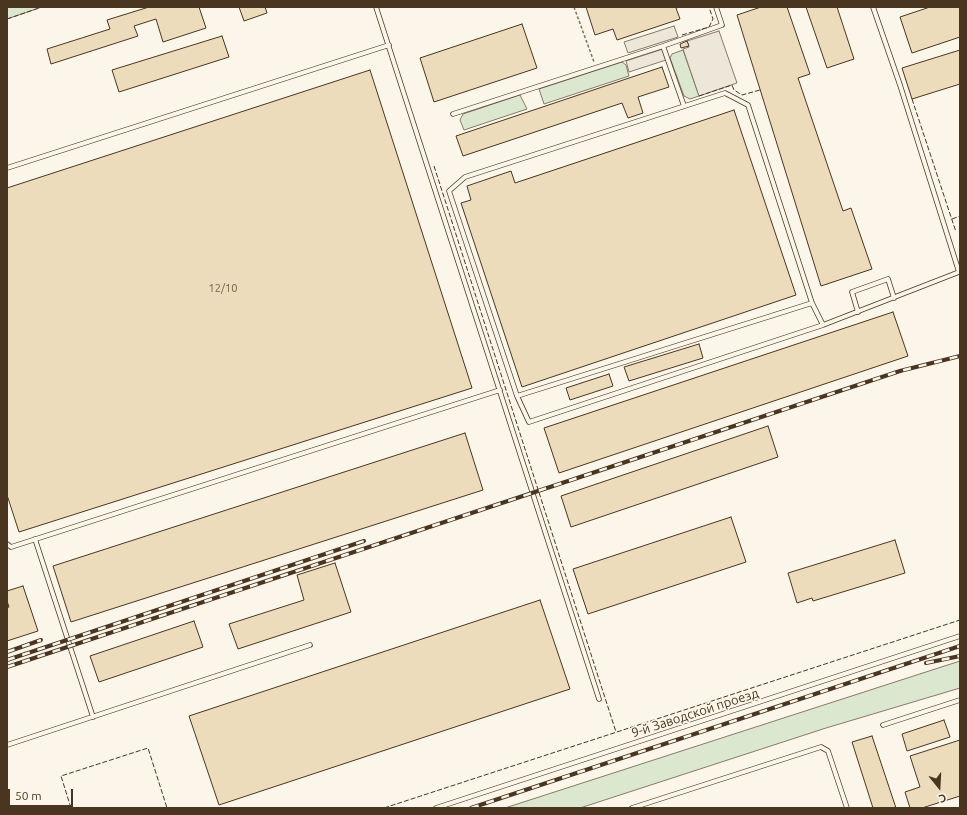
<!DOCTYPE html>
<html>
<head>
<meta charset="utf-8">
<style>
  body { margin:0 }
  #map { position:relative; width:967px; height:815px; overflow:hidden; background:#fbf6e9; font-family:Ubuntu,sans-serif }
  canvas { display:block }
  .frame { position:absolute; inset:0; border:8px solid #4a3520; pointer-events:none }
  .north { position:absolute; left:919px; top:767px; width:40px; height:40px; -webkit-text-stroke:3px #fbf6e9; paint-order:stroke; rotate:162deg; font-size:11px; font-weight:700; line-height:16px; text-align:center; color:#4a3520 }
  .north::after { content:''; display:block; margin:auto; width:14px; height:18px; background:#4a3520; clip-path:polygon(50% 0,100% 100%,50% 72%,0 100%) }
  .scale { position:absolute; left:8px; top:789px; width:65px; height:18px; box-sizing:border-box; border:2px solid #4a3520; border-top:0; padding-left:5px; font-size:12px; line-height:14px; white-space:nowrap; color:#4a3520; -webkit-text-stroke:3px #fbf6e9; paint-order:stroke }
</style>
</head>
<body>
<div id="map">
<canvas width="967" height="815"></canvas>
<div class="frame"></div>
<div class="north">С</div>
<div class="scale">50 m</div>
</div>
<script>
const g = document.querySelector('canvas').getContext('2d');
g.lineJoin = 'round';
function fill(path, color) { g.fillStyle = color; g.fill(path, 'evenodd'); }
const shape = rows => new Path2D(rows.map(r => 'M' + r).join(''));
function strokePath(path, color, width, dash) { g.strokeStyle = color; g.lineWidth = width; g.lineCap = dash ? 'butt' : 'round'; g.setLineDash(dash || []); g.stroke(path); }
function label(font, color, halo, rows, align = 'center') {
  g.font = font + ' Ubuntu,sans-serif'; g.lineWidth = 3; g.setLineDash([]); g.textBaseline = 'middle'; g.strokeStyle = halo; g.fillStyle = color; for (const [text, x, y, turn = 0] of rows) {
    g.save(); g.translate(x, y); g.rotate((+turn || 0) * Math.PI / 180); g.textAlign = isNaN(turn) ? turn : align; if (halo) g.strokeText(text, 0, 0); g.fillText(text, 0, 0); g.restore();
  }
}
const green = shape([
  [7,7,42,7,7,19,7,7],
  [683,50,699,96,690,99,684,96,670,58,672,54,683,50],
  [622,62,626,65,629,76,544,104,539,89,622,62],
  [520,95,527,109,464,130,460,120,463,114,520,95],
  [960,661,960,688,826,728,580,808,505,808,960,661]
]);
fill(green, '#dce7d0');
strokePath(green, '#887966', 1);
const parking = shape([
  [674,26,678,37,628,53,624,42,674,26],
  [719,31,737,83,699,96,683,49,689,47,687,41,719,31],
  [663,49,666,60,629,72,626,61,663,49]
]);
fill(parking, '#ede7d9');
strokePath(parking, '#887966', 1);
const building = shape([
  [149,7,199,7,206,28,163,42,156,19,134,26,138,36,51,64,47,49,110,29,107,20,149,7],
  [239,7,265,7,267,13,244,21,239,7],
  [586,7,680,7,676,8,680,19,617,40,613,29,595,35,586,7],
  [761,7,787,7,810,74,798,78,843,211,851,208,872,269,821,286,737,15,761,7],
  [806,7,837,7,854,59,827,68,806,7],
  [930,7,960,7,960,37,912,53,900,17,930,7],
  [522,24,537,68,434,102,420,58,522,24],
  [222,36,229,57,119,92,112,70,222,36],
  [687,41,689,46,681,48,680,44,687,41],
  [960,50,960,84,912,99,902,68,960,50],
  [662,67,669,87,638,97,643,113,628,118,622,103,463,156,456,136,662,67],
  [370,70,472,388,19,532,7,495,7,188,370,70],
  [734,110,796,295,522,387,461,203,471,200,467,186,511,171,515,183,734,110],
  [893,312,908,356,559,473,544,428,893,312],
  [699,344,703,358,629,381,624,367,699,344],
  [609,374,613,386,570,400,566,388,609,374],
  [768,426,778,457,571,527,561,496,768,426],
  [465,433,483,490,71,622,53,566,465,433],
  [731,517,746,562,588,614,573,569,731,517],
  [895,540,905,573,813,601,812,598,797,603,788,573,895,540],
  [335,563,351,612,238,649,229,624,304,600,297,575,335,563],
  [23,586,38,631,7,641,7,608,9,607,7,601,7,591,23,586],
  [540,600,570,689,219,805,189,716,540,600],
  [194,621,203,647,99,682,90,656,194,621],
  [944,720,950,737,907,751,902,734,944,720],
  [872,736,896,808,873,808,852,742,872,736],
  [960,740,960,796,922,808,910,808,905,792,920,787,910,756,960,740]
]);
fill(building, '#ecdcbc');
strokePath(building, '#4a3520', 1);
const service = shape([
  [376,7,599,699],
  [663,46,684,106],
  [453,114,663,46,722,25,716,7],
  [7,168,389,45],
  [858,312,852,292,888,279,894,298],
  [823,325,529,422,517,396,449,191,465,177,725,93,748,105,812,303,823,325,959,272,900,85,873,7],
  [517,396,812,303],
  [35,539,93,717],
  [7,544,11,547,500,390],
  [883,725,960,700],
  [7,745,310,645],
  [436,808,960,636],
  [632,808,821,747,828,751,847,808]
]);
strokePath(service, '#4a3520', 5.5);
strokePath(shape([
  [574,7,594,62]
]), '#7f6f5c', 1.5, [3, 2]);
strokePath(service, '#fbf6e9', 4);
const rail = shape([
  [7,652,41,640],
  [7,660,364,541],
  [926,663,960,656],
  [7,667,900,371,960,356],
  [471,808,960,646]
]);
strokePath(rail, '#4a3520', 4);
strokePath(rail, '#fbf6e9', 2.5, [8]);
strokePath(shape([
  [7,19,42,7],
  [682,35,709,27,713,19,709,7],
  [699,96,732,85,734,90,742,95,760,90],
  [912,99,956,232],
  [434,166,616,732],
  [952,219,960,216],
  [71,808,61,776,148,748,167,808],
  [384,808,960,620]
]), '#4a3520', 1, [5, 2]);
label('11px', '#725f47', null, [
  ["12/10",223,288]
]);
label('13px', '#4a3520', '#fbf6e9', [
  ["9-й Заводской проезд",695,713,-18]
]);
</script>
</body>
</html>
